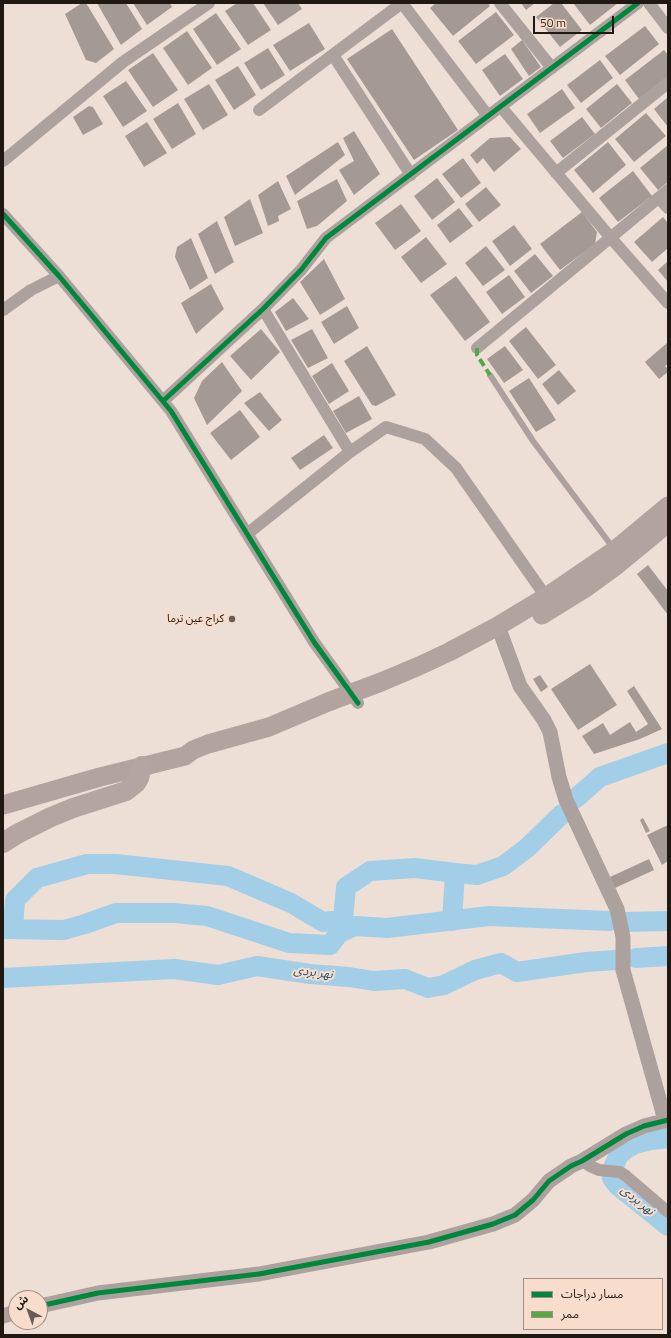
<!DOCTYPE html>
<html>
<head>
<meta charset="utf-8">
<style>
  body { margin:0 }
  #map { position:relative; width:671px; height:1338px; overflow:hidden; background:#eedfd6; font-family:"Titillium Web","Noto Sans Arabic",sans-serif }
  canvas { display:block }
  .frame { position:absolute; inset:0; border:4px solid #221812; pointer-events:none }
  .legend { position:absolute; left:523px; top:1278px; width:140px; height:52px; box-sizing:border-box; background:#f8ddcc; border:1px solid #a28e82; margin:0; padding:5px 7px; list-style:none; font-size:12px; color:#221812 }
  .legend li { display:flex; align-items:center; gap:8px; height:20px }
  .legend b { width:20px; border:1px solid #a28e82 }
  .north { position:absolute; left:8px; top:1290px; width:40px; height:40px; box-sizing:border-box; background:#f8ddcc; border:1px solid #a28e82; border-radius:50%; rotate:319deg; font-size:11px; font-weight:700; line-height:16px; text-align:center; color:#221812 }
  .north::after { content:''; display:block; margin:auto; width:14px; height:18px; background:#695e57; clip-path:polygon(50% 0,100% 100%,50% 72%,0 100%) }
  .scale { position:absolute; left:533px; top:16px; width:81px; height:18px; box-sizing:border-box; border:2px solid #221812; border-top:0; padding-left:5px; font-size:12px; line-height:14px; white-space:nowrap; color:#221812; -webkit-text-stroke:3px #f8ddcc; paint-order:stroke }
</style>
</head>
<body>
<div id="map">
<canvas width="671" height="1338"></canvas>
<div class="frame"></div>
<ul class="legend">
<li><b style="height:5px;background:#00873e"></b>مسار دراجات</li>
<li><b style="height:5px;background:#53a942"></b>ممر</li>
</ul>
<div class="north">ش</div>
<div class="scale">50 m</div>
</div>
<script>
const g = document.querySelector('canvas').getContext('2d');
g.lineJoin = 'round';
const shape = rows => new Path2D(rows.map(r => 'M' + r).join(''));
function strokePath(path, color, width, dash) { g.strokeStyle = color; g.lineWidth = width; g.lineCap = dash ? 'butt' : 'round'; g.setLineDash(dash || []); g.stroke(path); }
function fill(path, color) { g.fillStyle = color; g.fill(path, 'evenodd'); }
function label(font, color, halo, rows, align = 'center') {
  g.font = font + ' "Titillium Web","Noto Sans Arabic",sans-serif'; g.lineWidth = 4; g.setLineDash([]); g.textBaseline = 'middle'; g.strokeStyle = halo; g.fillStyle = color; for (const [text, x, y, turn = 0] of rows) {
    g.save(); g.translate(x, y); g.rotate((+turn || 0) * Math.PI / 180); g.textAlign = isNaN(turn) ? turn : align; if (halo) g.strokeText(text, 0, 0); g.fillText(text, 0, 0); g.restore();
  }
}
strokePath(shape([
  [575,799,600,777,668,753],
  [455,873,477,875,503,866,527,848,562,814],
  [626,922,668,921],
  [3,929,64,930,85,924,116,913,174,913,207,916,289,943,330,945,339,933,355,926,387,928,489,916,610,921],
  [13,929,15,900,37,878,87,864,115,864,228,876,291,903,323,922,343,920,346,887,370,871,415,868,455,873,452,921],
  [636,958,668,956],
  [3,978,174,969,218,975,257,966,310,974,349,977,374,981,405,979,428,988,444,985,475,970,501,963,517,972,586,962,616,960],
  [668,1138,651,1140,635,1144,626,1149,619,1155,611,1172,612,1178,617,1185,668,1226]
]), '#a3cee7', 20);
fill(shape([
  [82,3,86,3,114,49,96,63,86,60,65,14],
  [97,3,126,3,142,29,121,45],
  [133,3,170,3,172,7,147,25],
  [237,3,253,3,271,30,248,45,225,11],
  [263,3,298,3,302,9,278,25],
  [436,3,488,3,490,6,453,36,430,8],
  [521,3,535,3,526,10],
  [554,3,561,3,582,30,560,47,536,17],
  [573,3,618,3,590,25],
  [496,12,514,35,476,64,458,41],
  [216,13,241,49,217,65,193,29],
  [309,23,325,49,290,71,273,45],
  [645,26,659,44,620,75,605,56],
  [392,29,458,130,414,160,347,59],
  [187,31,212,68,188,85,163,48],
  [522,40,541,67,529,76,511,49],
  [268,48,285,75,261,90,244,63],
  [664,50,668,55,668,76,639,99,625,80],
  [153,53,178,90,153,107,128,70],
  [505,54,523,79,500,96,482,70],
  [600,60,613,78,581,103,567,85],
  [238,66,256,95,234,110,215,80],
  [126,81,147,111,123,127,103,96],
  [209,84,228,115,203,130,184,99],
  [617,84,632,103,601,128,586,109],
  [562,89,575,108,540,133,527,114],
  [668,97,668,127,654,109],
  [178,103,196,134,172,149,153,119],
  [89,106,93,107,103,124,83,135,73,117],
  [646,113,666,136,634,162,615,139],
  [582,117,595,134,563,158,550,141],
  [147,122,167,153,144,167,125,136],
  [354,131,380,174,354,195,339,170,354,161,343,138],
  [510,137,521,149,494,172,483,158,477,164,470,155,490,138],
  [338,142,345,155,295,195,286,176],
  [608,142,626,165,593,193,574,170],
  [668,145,668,182,658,190,640,168],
  [463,158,481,183,461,198,442,174],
  [633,171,652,196,618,222,599,198],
  [437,178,455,202,432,220,414,196],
  [337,179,347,201,317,226,307,229,297,201],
  [278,181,291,209,278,216,279,221,268,226,258,195],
  [486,187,501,205,479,222,465,204],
  [250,199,263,233,235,246,224,217],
  [401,204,421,231,395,250,375,223],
  [459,208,473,226,450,243,437,225],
  [582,212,597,232,595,244,560,270,540,244],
  [663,217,668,223,668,248,652,262,634,242],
  [217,221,234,262,215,274,198,234],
  [514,225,532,249,510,266,492,241],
  [426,237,447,264,421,283,401,257],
  [191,238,208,278,190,290,175,257,177,247],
  [486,246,505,270,483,286,465,263],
  [535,254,553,276,531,293,514,271],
  [324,259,345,299,320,315,300,282],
  [668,261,668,282,658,270],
  [509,275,525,297,502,314,486,292],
  [456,276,490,322,465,341,430,295],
  [211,284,224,309,196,334,181,303],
  [293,298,309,319,286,331,275,312],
  [347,306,359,328,334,344,321,322],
  [526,327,556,365,538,379,509,341],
  [261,329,280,352,251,380,230,356],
  [312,329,328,358,308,368,291,340],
  [668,342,668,364,665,366,668,369,668,372,659,379,645,362],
  [367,346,396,395,376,406,372,405,344,361],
  [505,346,523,370,504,383,487,359],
  [222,362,242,391,207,425,194,398,202,381],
  [332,363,349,391,329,404,312,376],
  [559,370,576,391,558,405,542,384],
  [529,378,556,420,536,432,509,391],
  [260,392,282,420,269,431,244,403],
  [359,396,372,419,346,433,333,411],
  [240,410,260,437,231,460,210,433],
  [324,435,333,448,300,470,291,458],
  [648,565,668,591,668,615,637,574],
  [590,664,617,705,578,730,551,689],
  [540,675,548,687,541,692,533,679],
  [634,686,662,729,640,739,594,754,582,736,603,723,610,735,630,722,636,732,648,724,627,691],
  [643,818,650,831,646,833,640,820],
  [668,825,668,861,662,865,647,835],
  [649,859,654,870,615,888,610,877]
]), '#a59a93');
strokePath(shape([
  [490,375,533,441,614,549]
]), '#ada19e', 6);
strokePath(shape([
  [402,3,488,116],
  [500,3,552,68],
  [649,3,668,28],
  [333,55,411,175],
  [501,107,611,238,668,303],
  [259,110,402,3],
  [3,161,123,62,209,3],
  [556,173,668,83],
  [659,198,668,208],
  [3,214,59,276,171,411,314,642,358,703],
  [3,310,31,290,59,276],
  [477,348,668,190],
  [163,401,263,309,301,270,326,238,638,3],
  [350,452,386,427,425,439,456,468,546,597],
  [247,534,350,452,263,309],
  [582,1161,590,1166,599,1170,620,1172,626,1176,668,1212]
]), '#ada19e', 12);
strokePath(shape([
  [498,626,520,686,544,720,550,732,559,777,566,800,617,909,623,937,623,970,665,1120],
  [40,1306,98,1293,259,1274,429,1242,493,1224,515,1215,533,1200,549,1181,571,1166,582,1161,626,1134,644,1126,668,1120],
  [3,1316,16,1312]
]), '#ada19e', 15);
strokePath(shape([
  [542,615,584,589,617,565,668,523],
  [3,805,100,777,185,756,193,750,208,744,269,727,328,702,381,682,419,666,449,652,498,626,546,597,615,550,668,506]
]), '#b2a39e', 19);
strokePath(shape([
  [3,843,17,834,51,817,73,808,126,791,136,783,139,778,142,766]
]), '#b4a5a0', 20);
strokePath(shape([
  [477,348,477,355,490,375]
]), '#53a942', 4, [8, 4]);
strokePath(shape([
  [3,214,59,276,171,411,314,642,358,703],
  [163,401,263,309,301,270,326,238,638,3],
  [40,1306,98,1293,259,1274,429,1242,493,1224,515,1215,533,1200,549,1181,571,1166,582,1161,626,1134,644,1126,668,1120]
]), '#00873e', 5);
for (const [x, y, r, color] of [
  [232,619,4,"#695e57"]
]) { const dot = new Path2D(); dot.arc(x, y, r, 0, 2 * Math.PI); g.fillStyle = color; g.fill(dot); strokePath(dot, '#f8ddcc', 1.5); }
label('11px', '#221812', '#f8ddcc', [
  ["كراج عين ترما",224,619]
], 'right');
label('italic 12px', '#1d516c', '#f8ddcc', [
  ["نهر بردى",313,973,7],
  ["نهر بردى",637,1201,39]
]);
</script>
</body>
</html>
